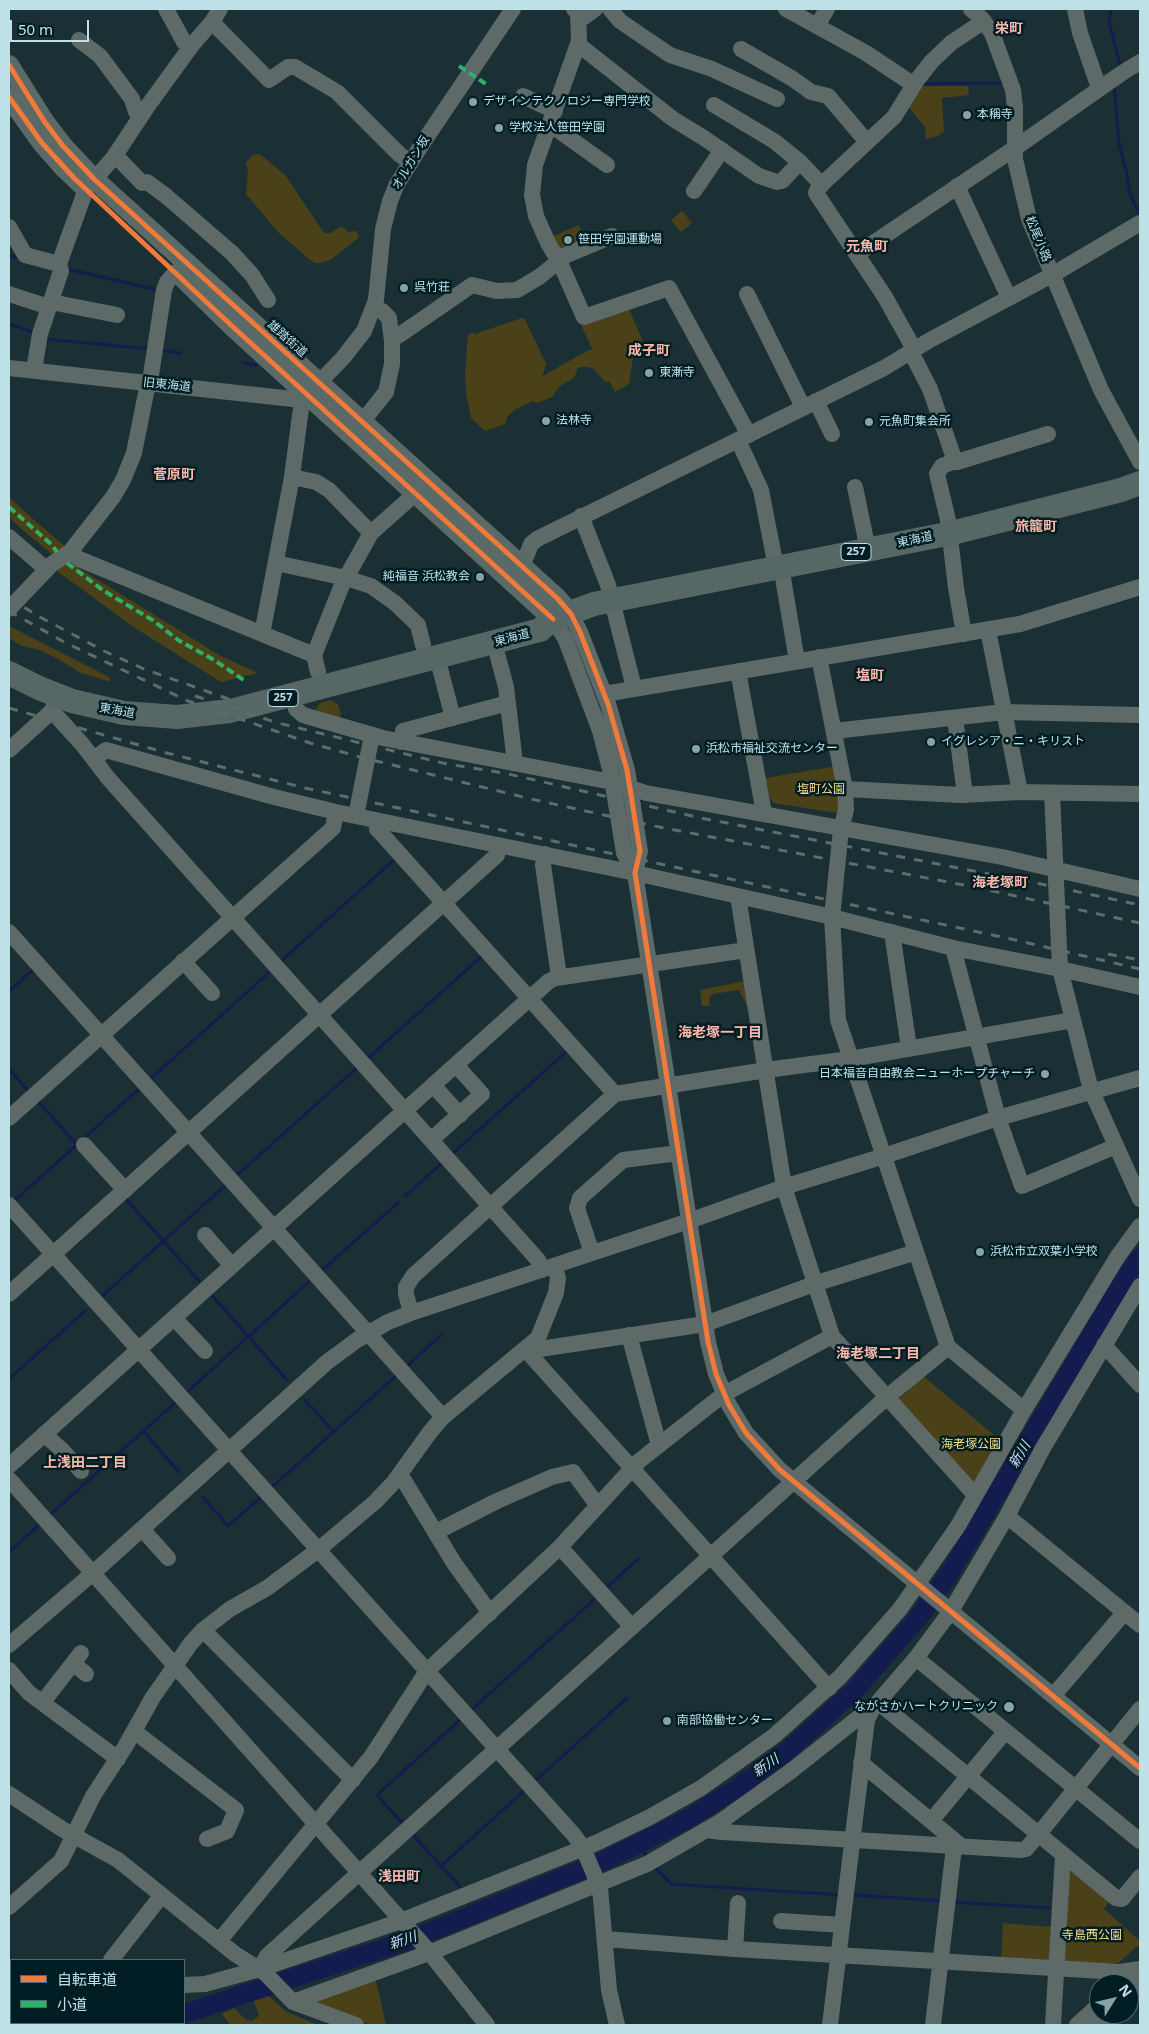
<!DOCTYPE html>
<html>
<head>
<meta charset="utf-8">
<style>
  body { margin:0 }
  #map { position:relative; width:1149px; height:2034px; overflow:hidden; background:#1a3034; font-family:"Noto Sans","Noto Sans JP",sans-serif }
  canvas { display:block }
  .frame { position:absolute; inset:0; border:10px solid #bee1e8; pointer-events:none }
  .legend { position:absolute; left:10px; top:1959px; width:175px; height:65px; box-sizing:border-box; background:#001d23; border:1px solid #4c6b72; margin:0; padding:6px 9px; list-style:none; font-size:15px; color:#bee1e8 }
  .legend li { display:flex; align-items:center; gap:10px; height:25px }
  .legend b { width:25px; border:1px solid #4c6b72 }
  .north { position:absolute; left:1089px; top:1974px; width:50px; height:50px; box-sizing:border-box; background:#001d23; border:1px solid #4c6b72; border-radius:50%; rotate:54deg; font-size:14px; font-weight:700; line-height:20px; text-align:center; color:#bee1e8 }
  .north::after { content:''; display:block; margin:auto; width:18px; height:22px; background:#85a3a9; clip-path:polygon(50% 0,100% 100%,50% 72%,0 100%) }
  .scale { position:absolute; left:10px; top:20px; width:79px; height:22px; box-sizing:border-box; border:2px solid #bee1e8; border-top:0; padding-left:6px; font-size:15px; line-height:18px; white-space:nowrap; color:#bee1e8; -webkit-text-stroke:4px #001d23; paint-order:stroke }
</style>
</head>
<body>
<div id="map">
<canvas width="1149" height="2034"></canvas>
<div class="frame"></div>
<ul class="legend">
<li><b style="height:6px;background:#f17a3a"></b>自転車道</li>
<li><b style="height:6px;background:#2db169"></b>小道</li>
</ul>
<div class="north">N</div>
<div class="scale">50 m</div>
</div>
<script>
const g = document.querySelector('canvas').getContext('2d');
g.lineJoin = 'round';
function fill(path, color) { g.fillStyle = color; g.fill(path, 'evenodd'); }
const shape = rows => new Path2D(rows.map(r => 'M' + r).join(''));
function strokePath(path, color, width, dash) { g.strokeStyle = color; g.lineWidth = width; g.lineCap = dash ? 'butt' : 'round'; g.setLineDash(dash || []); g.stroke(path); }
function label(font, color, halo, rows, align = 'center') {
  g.font = font + ' "Noto Sans","Noto Sans JP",sans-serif'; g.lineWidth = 5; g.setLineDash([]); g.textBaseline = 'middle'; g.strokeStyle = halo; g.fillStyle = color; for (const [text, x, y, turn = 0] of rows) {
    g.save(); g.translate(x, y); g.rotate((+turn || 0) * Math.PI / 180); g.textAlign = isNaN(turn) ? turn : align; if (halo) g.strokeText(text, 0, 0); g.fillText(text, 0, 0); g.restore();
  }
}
fill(shape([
  [917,86,968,86,969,95,942,98,944,132,938,136,926,139,925,127,906,104],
  [256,154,261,155,285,175,324,233,330,233,342,226,348,232,356,231,359,236,358,238,332,259,320,263,315,263,310,260,279,233,246,194,248,172,246,163,252,156],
  [682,211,692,223,681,232,671,220],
  [579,225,587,243,561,254,549,238],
  [629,309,646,349,633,358,629,384,615,392,609,381,605,382,594,369,588,367,581,367,578,368,574,378,560,386,552,397,537,403,533,401,516,409,507,417,505,424,485,431,471,418,466,393,465,373,468,335,474,332,476,335,478,333,522,318,525,319,546,364,542,378,546,374,589,350,593,350,581,325],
  [9,497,34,520,66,547,53,555,24,531,9,517],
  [69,562,219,655,258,673,221,682,135,628,54,569],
  [9,626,109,677,111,680,108,681,81,673,54,657,40,650,22,646,9,638],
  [331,700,338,704,341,714,339,718,317,711,316,708,320,703],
  [837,766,840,807,837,813,773,803,770,798,765,778],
  [745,981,750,1012,739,990,713,994,710,997,709,1006,702,1006,700,990],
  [923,1376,1000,1440,975,1483,897,1401],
  [1073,1872,1109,1902,1104,1909,1140,1941,1140,1944,1118,1963,1066,1964,1062,1960,1067,1874],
  [1003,1923,1052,1927,1051,1960,1001,1957],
  [375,1977,386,2025,370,2025,312,2002],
  [267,1995,287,2012,318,2025,230,2025,222,2014,234,2008,245,2019,251,2021,259,2016,253,1999]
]), '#4b4119');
fill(shape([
  [11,2004,11,2023,175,2023,184,2025,9,2025,9,2005]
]), '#131b4f');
strokePath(shape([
  [1111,9,1109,22,1121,69],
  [921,84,1001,83],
  [1114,85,1119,144,1126,170,1130,194,1140,215],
  [9,255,19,258],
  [67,269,154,289],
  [1140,272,1139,273,1140,277],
  [9,324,36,333],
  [45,339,151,349],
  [161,350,180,353],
  [245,363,256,365],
  [280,962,395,859],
  [9,991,34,969],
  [367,1059,482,956],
  [9,1069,29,1092],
  [148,1081,272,970],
  [37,1100,78,1146],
  [451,1155,567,1051],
  [235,1177,359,1066],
  [405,1196,441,1164],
  [125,1198,199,1281],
  [13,1202,141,1087],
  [320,1272,399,1202],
  [210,1293,287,1380],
  [100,1298,227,1184],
  [406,1367,442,1334],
  [9,1379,86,1310],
  [185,1394,312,1279],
  [305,1400,334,1432],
  [143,1431,179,1472],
  [270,1489,398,1374],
  [203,1497,228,1526,262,1496],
  [51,1514,177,1401],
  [9,1552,41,1523],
  [605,1589,638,1559],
  [470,1711,597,1597],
  [534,1782,627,1698],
  [404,1825,377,1795,461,1719],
  [412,1834,463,1890],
  [639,1845,648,1858],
  [441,1866,525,1790],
  [655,1867,671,1884,840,1895],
  [852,1895,943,1901],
  [953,1902,1049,1908],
  [469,1905,473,1914]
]), '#131b4f', 3);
strokePath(shape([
  [184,2014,412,1939,604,1861,686,1820,737,1788,786,1752,854,1691,919,1617,951,1571,1127,1275,1140,1258]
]), '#131b4f', 19);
strokePath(shape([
  [166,9,184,42,191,47],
  [574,9,578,13,579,41,535,165,532,195,536,216,548,243,561,265,584,317,669,288,749,435],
  [610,9,620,21,670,55,712,69,777,99],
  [786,9,866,53,914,85],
  [971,9,982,19,992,33,1013,90,1015,107,1015,159,1029,219,1101,390,1140,462],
  [1075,9,1080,33,1099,88],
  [578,17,584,17,595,9],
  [212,22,269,80,288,67,295,67,337,92,400,155,411,162],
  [817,26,827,9],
  [79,40,100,56,132,99,136,112,141,115],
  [577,47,584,49,673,119,704,138,759,176,777,182,782,181,800,162],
  [741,49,793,79,811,92,828,96,867,142],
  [523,96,555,111],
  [714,105,774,141,800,162,822,185],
  [551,125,607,165],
  [115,155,142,183,147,182,166,196,232,253,252,275,268,300],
  [957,186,1009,298],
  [694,191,722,150],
  [9,227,25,255,59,264],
  [857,254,1015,148,1122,73,1140,62],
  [557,259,612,236],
  [9,294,49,307],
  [747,294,803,407],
  [51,302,117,315],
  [392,337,398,336,472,285,497,291,517,290,539,277,559,261],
  [914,349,885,297,816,193,818,188,894,117,917,80,932,61,951,43,984,21],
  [911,352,930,389,955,461,942,466,937,474,948,520,956,588,964,634],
  [9,368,302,400,343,358,364,331,376,300,383,229,390,201,397,184,424,141,513,9],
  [34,370,40,334,61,271,59,264,86,189,114,157,147,107,192,45,212,22,220,9],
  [816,401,832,434],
  [362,422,386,392,392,364,392,341,389,318,382,311,374,308],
  [738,440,761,490,776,567],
  [955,461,957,462,1048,434],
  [292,477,316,482,329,490,371,533],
  [855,487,868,550],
  [581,516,608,585,634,688],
  [9,537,46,569],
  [70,552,79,559,314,655],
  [276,563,346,578,371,586,395,603,418,625,423,645],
  [519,564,526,557,531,544,537,539,884,368,930,340,1052,275,1140,223],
  [781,566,797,661],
  [9,609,52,564,70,552,113,497,123,480,134,453,146,393,151,375,164,290,167,282,176,272],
  [570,613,580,632,608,704,627,770,640,851,635,873,708,1342,716,1374,729,1405,746,1433,780,1470,1140,1768],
  [553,619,565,638,600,731,611,773,624,853,635,873],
  [988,630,1020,792],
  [262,634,292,477,302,400],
  [494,642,506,687,514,754,513,763],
  [437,657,453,718],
  [819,657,845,789,846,810,841,829,832,917,838,1020,948,1347,1024,1410],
  [738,671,764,813],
  [318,672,314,655,342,585,371,533,416,493],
  [604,694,1020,624,1140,587],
  [292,695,296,709,303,715,383,738,612,782,646,793,1002,857,1140,889],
  [58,696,52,711,82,744,108,778,538,1260,542,1270],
  [955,718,965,795],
  [834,731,1004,712,1140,715],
  [401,742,403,731,508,703],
  [9,750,52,711],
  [94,759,106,750,274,797,336,812,635,873,832,917,953,948,1060,969,1140,987],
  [845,789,960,795,1020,792,1140,794],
  [1052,793,1060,969,1091,1090,1140,1199],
  [356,816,372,735],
  [379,821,377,829,380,832,615,1094],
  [545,854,543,865,559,977],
  [738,896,784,1187,832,1336,975,1495],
  [9,932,443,1417],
  [892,932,909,1048],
  [953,948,998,1118,1022,1186,1116,1146],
  [183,961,212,993],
  [433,1085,460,1115],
  [9,1118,333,828,336,812],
  [431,1140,482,1094,456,1065],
  [84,1145,125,1190],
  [9,1205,574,1835,583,1848,600,1888,609,1990,617,2025],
  [205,1235,232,1266],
  [592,1253,577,1208,580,1198,623,1160,679,1153],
  [9,1294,497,855,499,845],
  [411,1313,406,1294,406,1287,413,1276,615,1094,766,1070,850,1059,1073,1020],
  [174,1318,205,1351],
  [629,1335,657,1438,661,1444],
  [1104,1345,1140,1385],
  [525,1349,829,1688],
  [525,1349,540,1349,705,1324,814,1284,916,1252],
  [44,1434,62,1450,81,1471],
  [9,1466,549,981,556,978,746,950],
  [399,1476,403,1479,454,1563,490,1613],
  [9,1479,426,1948,487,2025],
  [1007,1516,1140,1625],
  [142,1529,168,1558],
  [436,1532,497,1501,552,1477,573,1472,598,1506],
  [560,1547,632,1627],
  [203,1630,353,1780],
  [9,1645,93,1573,327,1362,357,1340,388,1322,411,1313,689,1221,784,1187,884,1156,998,1118,1140,1078],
  [916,1658,1140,1841],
  [73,1663,86,1674],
  [9,1670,29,1693,118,1759],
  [1053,1696,1124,1613],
  [878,1702,1116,1898,1122,1899,1140,1877],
  [42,1703,81,1653],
  [134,1731,236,1810,227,1831,207,1839],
  [861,1763,931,1821,1005,1732],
  [9,1794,62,1829,118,1860,235,1954,265,1973,293,2002,356,2025],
  [931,1821,961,1846],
  [706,1830,722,1832,1021,1850,1026,1849,1038,1835,1140,1709],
  [9,1907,61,1861,93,1796,125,1747,153,1697,191,1643,203,1630,230,1609,267,1588,318,1550,375,1502,394,1482,430,1432,443,1417,538,1338,556,1293,558,1278,554,1266],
  [781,1921,842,1925],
  [605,1939,735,1949,1120,1972,1140,1969],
  [219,1941,371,1757,427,1671,560,1547,639,1461,724,1394,832,1336],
  [735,1949,738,1903],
  [111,1960,162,1895],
  [9,1969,11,1969],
  [260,1969,267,1956,887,1397,948,1347],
  [184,1985,205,1984,260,1969,401,1921,596,1843,650,1817,701,1788,774,1736,840,1677,900,1609,958,1526,1024,1410,1118,1256,1140,1226],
  [1129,1995,1140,1978],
  [293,2002,429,1953,647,1864,720,1822,791,1771,858,1718,869,1716],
  [830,2025,867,1720,873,1708,916,1658,951,1611,1007,1516,1043,1448,1140,1286],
  [933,2025,954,1847],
  [1053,2025,1063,1855],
  [1077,2025,1099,2005],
  [1096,2025,1108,2014]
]), '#5e6a67', 16);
strokePath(shape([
  [9,65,44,121,63,146,94,179,557,598,570,613],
  [9,97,42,143,63,167,84,187],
  [181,276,232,326,553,619]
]), '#5b6a67', 20);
strokePath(shape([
  [9,673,39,688,72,701,124,713,177,717,230,711,540,630,553,619,594,604,952,533,1121,490,1140,483]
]), '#566765', 24);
strokePath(shape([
  [9,598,40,617,104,651,144,669,234,701],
  [9,611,64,642,188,701,310,743,360,757,531,799,654,826,974,887,1140,923],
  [195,696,278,723,447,764,504,773,701,818,1046,885,1140,905],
  [9,708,167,753,305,788,1011,939,1140,969],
  [1108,954,1140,960]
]), '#5e6c6c', 3, [9, 9]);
strokePath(shape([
  [459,66,489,86],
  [9,507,52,545,57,552],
  [67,563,104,591,154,621,178,640,214,660,245,681]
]), '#2db169', 4, [8, 4]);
strokePath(shape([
  [9,65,44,121,63,146,94,179,557,598,571,614,580,632,608,704,627,770,640,851,635,873,708,1342,716,1374,729,1405,746,1433,780,1470,1140,1768],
  [9,97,42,143,74,178,232,326,553,619]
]), '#f17a3a', 5);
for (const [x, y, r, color] of [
  [473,102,5,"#85a3a9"],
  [967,115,5,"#85a3a9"],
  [499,128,5,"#85a3a9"],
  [568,240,5,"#85a3a9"],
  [404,288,5,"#85a3a9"],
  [649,373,5,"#85a3a9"],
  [546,421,5,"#85a3a9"],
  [869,422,5,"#85a3a9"],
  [480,577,5,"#85a3a9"],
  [931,742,5,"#85a3a9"],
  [696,749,5,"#85a3a9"],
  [1045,1074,5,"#85a3a9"],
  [980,1252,5,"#85a3a9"],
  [1009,1707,6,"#85a3a9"],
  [667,1721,5,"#85a3a9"]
]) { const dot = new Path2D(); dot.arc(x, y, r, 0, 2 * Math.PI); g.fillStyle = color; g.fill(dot); strokePath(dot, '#001d23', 2); }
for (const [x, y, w] of [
  [856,552,30],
  [283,698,30]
]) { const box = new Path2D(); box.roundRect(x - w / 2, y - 8.5, w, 17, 4); g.fillStyle = '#001d23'; g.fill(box); strokePath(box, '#bee1e8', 1); }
label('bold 11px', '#bee1e8', null, [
  ["257",856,552],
  ["257",283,698]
]);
label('12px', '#bee1e8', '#001d23', [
  ["デザインテクノロジー専門学校",483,102],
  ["本稱寺",977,115],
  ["学校法人笹田学園",509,128],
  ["笹田学園運動場",578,240],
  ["呉竹荘",414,288],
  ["東漸寺",659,373],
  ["法林寺",556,421],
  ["元魚町集会所",879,422],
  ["純福音 浜松教会",470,577,"right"],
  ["イグレシア・ニ・キリスト",941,742],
  ["浜松市福祉交流センター",706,749],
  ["日本福音自由教会ニューホープチャーチ",1035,1074,"right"],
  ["浜松市立双葉小学校",990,1252],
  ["ながさかハートクリニック",998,1707,"right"],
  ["南部協働センター",677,1721]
], 'left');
label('12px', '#bee1e8', '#001d23', [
  ["オルガン坂",411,163,-59],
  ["松尾小路",1038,239,68],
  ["雄踏街道",287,339,42],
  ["旧東海道",167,385,6],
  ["東海道",915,540,-12],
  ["東海道",512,638,-15],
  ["東海道",117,711,10]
]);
label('12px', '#fadf8d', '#001d23', [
  ["塩町公園",821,790],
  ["海老塚公園",971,1445],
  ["寺島西公園",1092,1936]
]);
label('bold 14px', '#fab8ab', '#001d23', [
  ["栄町",1009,29],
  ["元魚町",867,247],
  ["成子町",649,351],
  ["菅原町",174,475],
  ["旅籠町",1036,527],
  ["塩町",870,676],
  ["海老塚町",1000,883],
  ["海老塚一丁目",720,1033],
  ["海老塚二丁目",878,1354],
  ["上浅田二丁目",85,1463],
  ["浅田町",399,1877]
]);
label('italic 14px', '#cbd7fc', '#001d23', [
  ["新川",1020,1455,-59],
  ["新川",766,1766,-34],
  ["新川",403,1941,-19]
]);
</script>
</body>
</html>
